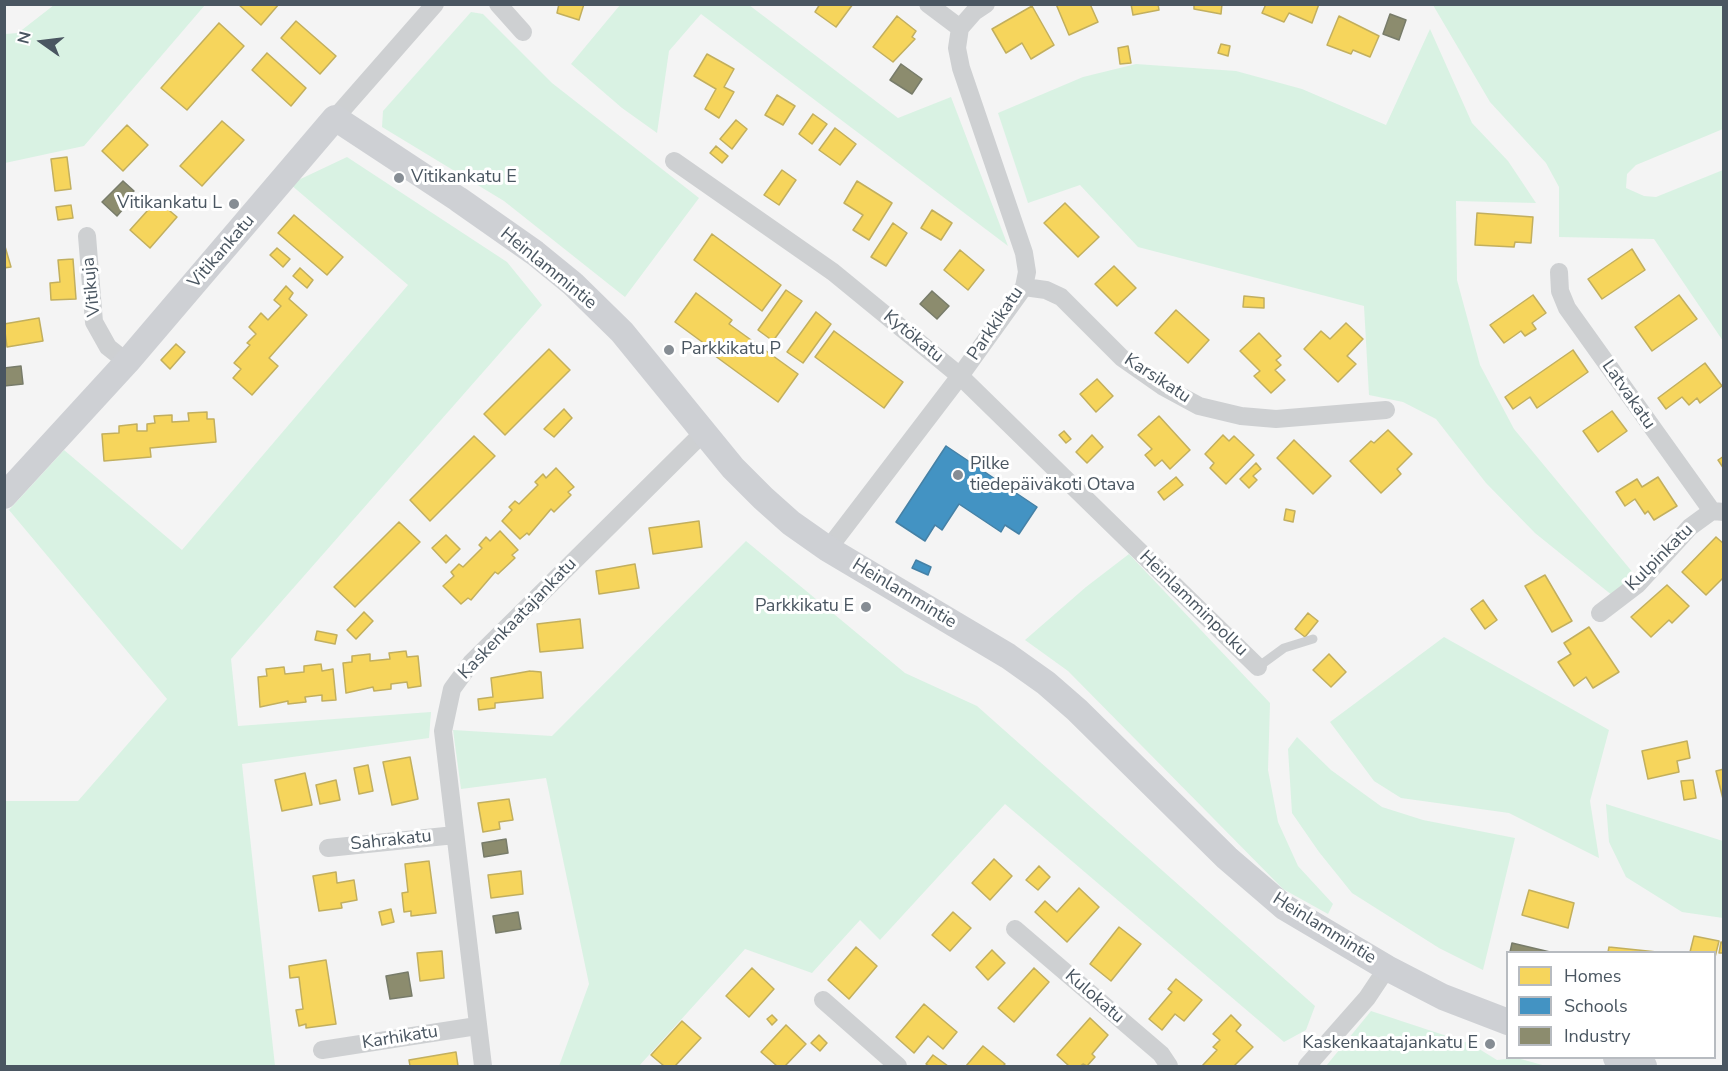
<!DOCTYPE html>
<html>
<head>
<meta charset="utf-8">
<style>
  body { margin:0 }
  #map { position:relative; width:1728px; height:1071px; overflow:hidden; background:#f4f4f4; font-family:"Nunito Sans",sans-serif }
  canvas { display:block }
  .frame { position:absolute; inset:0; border:6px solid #4a5661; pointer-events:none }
  .legend { position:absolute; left:1506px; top:951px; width:210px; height:108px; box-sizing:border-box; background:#fff; border:2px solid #b7bbc0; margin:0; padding:8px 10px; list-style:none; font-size:18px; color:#4a5661 }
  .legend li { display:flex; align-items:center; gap:12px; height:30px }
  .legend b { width:30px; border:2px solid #b7bbc0 }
  .north { position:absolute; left:12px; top:12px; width:60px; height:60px; -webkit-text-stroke:4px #fff; paint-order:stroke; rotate:284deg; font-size:16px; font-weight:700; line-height:24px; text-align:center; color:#4a5661 }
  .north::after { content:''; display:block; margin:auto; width:21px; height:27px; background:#4a5661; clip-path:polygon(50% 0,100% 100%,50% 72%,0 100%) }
</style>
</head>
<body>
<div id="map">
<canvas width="1728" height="1071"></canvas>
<div class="frame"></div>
<ul class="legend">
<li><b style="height:16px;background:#f6d55c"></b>Homes</li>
<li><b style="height:16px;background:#4393c3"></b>Schools</li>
<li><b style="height:16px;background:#8c8c6e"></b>Industry</li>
</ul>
<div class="north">N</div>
</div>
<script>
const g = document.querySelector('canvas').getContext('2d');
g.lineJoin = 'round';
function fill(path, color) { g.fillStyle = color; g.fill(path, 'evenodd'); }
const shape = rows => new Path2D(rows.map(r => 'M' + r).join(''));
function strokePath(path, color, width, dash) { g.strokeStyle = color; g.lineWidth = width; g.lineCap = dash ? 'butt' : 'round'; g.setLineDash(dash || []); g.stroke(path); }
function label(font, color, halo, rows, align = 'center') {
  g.font = font + ' "Nunito Sans",sans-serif'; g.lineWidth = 6; g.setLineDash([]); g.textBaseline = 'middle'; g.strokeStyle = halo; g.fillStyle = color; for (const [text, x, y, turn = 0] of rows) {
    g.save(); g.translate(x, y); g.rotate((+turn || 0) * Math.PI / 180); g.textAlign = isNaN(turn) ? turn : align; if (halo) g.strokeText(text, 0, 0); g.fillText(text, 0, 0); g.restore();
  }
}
fill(shape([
  [54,5,205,5,84,146,5,163,5,34,18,33],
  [620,5,749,5,898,118,951,97,1008,246,701,14,669,51,657,133,622,108,571,64],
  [1433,5,1723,5,1723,129,1636,165,1627,174,1626,188,1644,196,1656,197,1723,170,1723,341,1654,239,1559,237,1559,187,1546,163,1490,102],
  [471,12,483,14,552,83,699,198,625,297,504,201,382,127,383,111],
  [1430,29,1472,123,1508,161,1536,203,1456,201,1457,280,1480,365,1514,429,1634,574,1613,596,1535,533,1486,483,1436,419,1403,402,1369,395,1364,306,1138,247,1080,185,1028,203,998,113,1083,77,1136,64,1236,71,1302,89,1386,125],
  [347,157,507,262,542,305,231,659,238,726,431,712,429,738,242,764,275,1066,5,1066,5,801,78,801,167,699,9,510,64,450,182,550,408,285,290,184],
  [746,541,905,673,977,706,1315,1006,1306,1030,1284,1042,1005,804,880,940,860,920,812,973,745,949,639,1066,559,1066,589,984,546,778,461,789,453,730,552,736],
  [1129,554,1270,703,1268,770,1278,822,1298,866,1333,904,1328,914,1283,889,1068,671,1025,640,1086,587],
  [1444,637,1609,730,1590,801,1599,858,1509,813,1401,798,1374,781,1330,722],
  [1297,737,1331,770,1382,807,1423,820,1515,838,1483,970,1439,948,1352,893,1319,852,1292,813,1288,749],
  [1606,804,1723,841,1723,918,1682,912,1626,877,1609,842],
  [1371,1011,1471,1044,1497,1060,1517,1058,1546,1066,1326,1066]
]), '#d9f2e3');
const homes = shape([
  [238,4,279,4,261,25,238,4],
  [559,4,584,4,579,20,557,13,559,4],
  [820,4,853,4,836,27,815,12,820,4],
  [1056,4,1090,4,1098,22,1069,35,1056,4],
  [1131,4,1158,4,1159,10,1133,15,1131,4],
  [1194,4,1222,4,1221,14,1194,9,1194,4],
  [1266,4,1319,4,1312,23,1289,13,1284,22,1262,13,1266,4],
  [1032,6,1054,45,1031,59,1022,43,1006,53,992,29,1032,6],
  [897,16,916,31,912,37,915,39,893,62,873,47,897,16],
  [1339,16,1379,36,1370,57,1353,50,1351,54,1327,45,1339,16],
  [296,21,336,56,320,74,281,38,296,21],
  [219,23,244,46,187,110,161,88,219,23],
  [1221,44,1230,46,1228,56,1218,53,1221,44],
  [1128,46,1131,63,1120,64,1118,48,1128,46],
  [267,53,306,88,291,106,252,70,267,53],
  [707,54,734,69,724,87,734,92,719,118,705,109,716,89,694,76,707,54],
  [777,95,795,106,783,125,765,115,777,95],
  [813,114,827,124,812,144,799,134,813,114],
  [736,120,747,129,732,149,720,139,736,120],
  [222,121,244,140,202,186,180,166,222,121],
  [127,125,148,145,123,171,102,151,127,125],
  [835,128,856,144,840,165,819,150,835,128],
  [716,146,728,156,722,163,710,153,716,146],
  [67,157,71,189,55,191,51,159,67,157],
  [782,170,796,180,779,205,764,195,782,170],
  [857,181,892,203,869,240,853,230,863,215,844,203,857,181],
  [157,200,177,217,150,248,130,230,157,200],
  [1065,203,1099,237,1078,257,1044,223,1065,203],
  [71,205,73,218,58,220,56,207,71,205],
  [932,210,952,223,941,240,921,228,932,210],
  [1477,213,1533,217,1531,243,1515,242,1514,247,1475,245,1477,213],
  [294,215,343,257,327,275,278,233,294,215],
  [893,223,907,233,886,266,871,257,893,223],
  [712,234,781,285,762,311,694,260,712,234],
  [4,243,11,267,4,268,4,243],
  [277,248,290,259,283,267,270,255,277,248],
  [1632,249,1645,270,1602,299,1588,279,1632,249],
  [960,250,984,270,968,290,944,270,960,250],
  [73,259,76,299,51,300,50,283,60,282,58,260,73,259],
  [1114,266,1136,288,1117,306,1095,284,1114,266],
  [300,268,313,280,307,288,293,276,300,268],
  [286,286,293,293,289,299,307,315,269,358,278,366,252,395,233,378,241,369,234,363,250,345,247,343,256,334,249,327,261,313,268,320,281,306,274,300,286,286],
  [786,290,802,301,773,341,758,330,786,290],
  [696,293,732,320,729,324,798,374,778,402,707,350,709,347,675,322,696,293],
  [1533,295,1546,313,1532,323,1536,329,1525,336,1521,331,1504,343,1490,325,1533,295],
  [1679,295,1697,319,1652,351,1635,327,1679,295],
  [1244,296,1264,298,1264,308,1243,307,1244,296],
  [1176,310,1209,340,1188,363,1155,333,1176,310],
  [816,312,831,324,803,363,787,352,816,312],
  [39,318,43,341,7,347,4,324,39,318],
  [1346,323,1363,339,1347,356,1356,364,1338,382,1304,349,1321,331,1330,339,1346,323],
  [834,331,903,382,884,408,815,357,834,331],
  [1259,333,1281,356,1276,360,1281,365,1275,370,1285,380,1271,393,1254,376,1260,371,1240,351,1259,333],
  [176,344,185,352,170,369,161,360,176,344],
  [549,349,570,370,505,435,484,414,549,349],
  [1573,350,1588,372,1537,408,1530,397,1513,409,1505,397,1573,350],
  [1705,363,1722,386,1700,403,1697,398,1689,405,1682,397,1666,409,1658,398,1705,363],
  [1097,379,1113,396,1096,412,1080,394,1097,379],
  [564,409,572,418,554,437,544,429,564,409],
  [1612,411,1627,431,1598,452,1583,431,1612,411],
  [207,412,207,419,214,419,216,442,150,448,151,457,104,461,102,434,119,433,119,426,137,424,137,431,147,431,147,424,155,423,154,416,172,415,172,422,189,421,188,413,207,412],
  [1159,416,1190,450,1170,469,1162,460,1155,466,1145,455,1152,449,1138,435,1159,416],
  [1388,430,1412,454,1397,469,1401,474,1381,493,1350,461,1371,441,1374,443,1388,430],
  [1064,431,1071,439,1066,443,1059,435,1064,431],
  [1092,435,1103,447,1087,463,1076,452,1092,435],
  [1223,435,1229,441,1234,436,1254,455,1226,484,1210,468,1214,463,1205,454,1223,435],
  [474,436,495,456,430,521,410,500,474,436],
  [1294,440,1331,476,1313,494,1277,458,1294,440],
  [1724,456,1724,469,1718,460,1724,456],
  [1256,463,1261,469,1253,476,1257,480,1249,488,1240,479,1256,463],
  [556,468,574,487,568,492,571,495,554,512,551,509,529,535,527,533,520,539,502,521,512,510,509,507,515,501,519,504,538,485,535,482,543,474,546,478,556,468],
  [1176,477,1183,485,1164,500,1158,492,1176,477],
  [1658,477,1677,506,1654,520,1648,511,1645,514,1635,499,1625,506,1616,492,1637,479,1642,487,1658,477],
  [1286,509,1295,511,1293,522,1284,520,1286,509],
  [699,521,702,547,653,554,649,528,699,521],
  [399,522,420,542,355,607,334,587,399,522],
  [500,531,518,550,512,555,515,558,498,574,495,572,471,600,468,598,461,604,443,586,454,576,451,572,459,564,463,567,482,548,479,545,486,537,490,541,500,531],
  [446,535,460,549,446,563,432,548,446,535],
  [1716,537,1724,544,1724,577,1706,595,1682,572,1716,537],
  [635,564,639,588,599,594,596,571,635,564],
  [1545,575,1572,621,1552,632,1525,586,1545,575],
  [1667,585,1689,606,1672,623,1669,620,1651,637,1631,617,1667,585],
  [1483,600,1497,620,1485,629,1471,609,1483,600],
  [364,612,373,621,356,639,347,630,364,612],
  [1308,613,1318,621,1305,637,1295,629,1308,613],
  [580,619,583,648,540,652,537,624,580,619],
  [1589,627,1619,672,1593,688,1586,677,1574,686,1558,662,1571,654,1564,643,1589,627],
  [317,631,337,635,335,644,315,640,317,631],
  [406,651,407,657,418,656,421,686,408,688,407,682,391,684,391,689,374,691,373,687,346,693,343,663,352,662,352,656,370,654,370,661,390,659,389,653,406,651],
  [1329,654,1346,672,1331,687,1313,670,1329,654],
  [321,664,322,671,333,669,336,700,322,701,322,695,305,697,306,702,288,704,288,701,260,707,258,677,267,676,266,669,284,667,285,674,304,672,304,666,321,664],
  [530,671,541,672,543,698,495,703,495,708,479,710,478,699,493,697,491,678,530,671],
  [1687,741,1690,758,1677,761,1679,772,1648,779,1642,751,1687,741],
  [410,757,418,799,392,805,383,762,410,757],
  [368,765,373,791,359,794,354,768,368,765],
  [1724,769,1724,799,1723,799,1716,771,1724,769],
  [305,773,312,805,282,811,275,780,305,773],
  [336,780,340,800,320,804,316,785,336,780],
  [1693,780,1696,798,1684,800,1681,781,1693,780],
  [509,799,513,820,499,822,500,829,483,832,478,803,509,799],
  [994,859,1012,876,990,900,972,883,994,859],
  [429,861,436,913,411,916,411,911,404,912,402,893,408,892,405,864,429,861],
  [1039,866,1050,877,1038,890,1026,880,1039,866],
  [521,871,523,894,491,898,488,875,521,871],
  [336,872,337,883,354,880,357,900,341,903,342,908,319,911,313,876,336,872],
  [1079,888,1099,907,1067,942,1035,912,1045,901,1057,912,1079,888],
  [1529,890,1574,903,1568,928,1522,915,1529,890],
  [391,909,394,922,382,925,379,912,391,909],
  [953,912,971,928,950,951,932,935,953,912],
  [1119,927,1141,944,1111,981,1090,964,1119,927],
  [1694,936,1719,941,1714,961,1714,952,1690,952,1694,936],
  [1721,942,1724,943,1724,953,1719,953,1721,942],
  [856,947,877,966,849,999,828,980,856,947],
  [1609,947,1657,952,1608,952,1609,947],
  [992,950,1005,963,988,980,976,967,992,950],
  [442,951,444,978,420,981,417,953,442,951],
  [326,960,336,1024,306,1028,306,1024,299,1026,296,1010,303,1009,299,977,290,978,289,966,326,960],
  [752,968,774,989,749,1017,726,996,752,968],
  [1034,968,1049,982,1014,1022,998,1008,1034,968],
  [1176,979,1202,1000,1184,1021,1175,1014,1162,1030,1149,1019,1172,992,1168,989,1176,979],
  [924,1004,957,1032,943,1049,928,1036,914,1053,896,1037,924,1004],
  [772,1015,777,1020,772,1025,767,1019,772,1015],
  [1231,1015,1241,1025,1236,1031,1253,1047,1234,1066,1202,1066,1217,1050,1213,1047,1220,1040,1213,1034,1231,1015],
  [1090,1018,1108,1035,1092,1054,1095,1057,1087,1066,1083,1064,1080,1066,1069,1066,1057,1055,1090,1018],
  [682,1021,701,1038,675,1066,664,1066,651,1055,682,1021],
  [786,1025,806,1044,785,1066,777,1066,761,1052,786,1025],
  [819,1035,827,1043,820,1051,811,1043,819,1035],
  [983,1046,1005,1064,1003,1066,966,1066,983,1046],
  [456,1052,458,1066,410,1066,409,1060,456,1052],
  [933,1055,948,1066,929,1066,926,1064,933,1055]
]);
fill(homes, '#f6d55c');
strokePath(homes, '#c2af5e', 1.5);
const schools = shape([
  [946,446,1037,507,1019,534,1005,525,1001,532,959,504,942,530,935,525,925,541,896,522,946,446],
  [916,560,931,567,928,575,912,568,916,560]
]);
fill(schools, '#4393c3');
strokePath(schools, '#4581a6', 1.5);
const industry = shape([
  [1390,14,1406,20,1399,40,1383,34,1390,14],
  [901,64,922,79,912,94,890,80,901,64],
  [123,181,134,191,121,205,124,208,117,216,102,202,123,181],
  [932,291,949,306,937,319,920,304,932,291],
  [21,366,23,384,4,386,4,368,21,366],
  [506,839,508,853,484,857,482,843,506,839],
  [518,912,521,929,496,933,493,916,518,912],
  [1512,943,1550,952,1510,952,1512,943],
  [408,972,412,996,390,999,386,976,408,972]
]);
fill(industry, '#8c8c6e');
strokePath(industry, '#787c6a', 1.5);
strokePath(shape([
  [1258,667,1284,648,1313,639]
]), '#ced0d2', 9);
strokePath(shape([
  [498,4,523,32],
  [928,4,960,28],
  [960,28,974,12,986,4],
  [335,118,435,4],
  [674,161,833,272,960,376,1258,667],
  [87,236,94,322,108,347,127,362],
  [1559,272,1560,291,1567,308,1712,511],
  [1024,287,1046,290,1061,297,1122,358,1162,386,1199,406,1241,416,1276,419,1386,410],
  [828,549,960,376,1024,287,1027,272,1024,253,961,68,957,48,960,28],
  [1600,613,1638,584,1690,527,1712,511,1724,512],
  [328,848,455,835],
  [1015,929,1161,1054,1169,1066],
  [823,1000,898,1066],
  [322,1050,477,1026],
  [483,1066,443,731,452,689,471,663,703,433],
  [1307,1066,1367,998,1387,968]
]), '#ced0d2', 18);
strokePath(shape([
  [4,496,127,362,335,118,458,199,535,253,573,284,622,332,733,468,763,498,791,523,828,549,1008,656,1046,683,1077,710,1227,858,1284,907,1387,968,1443,997,1508,1022],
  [1616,1058,1644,1066]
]), '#ced0d4', 26);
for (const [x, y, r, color] of [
  [399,178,6,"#868d94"],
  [234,204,6,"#868d94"],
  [669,350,6,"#868d94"],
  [958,475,6,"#868d94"],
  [866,607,6,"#868d94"],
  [1490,1044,6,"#868d94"]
]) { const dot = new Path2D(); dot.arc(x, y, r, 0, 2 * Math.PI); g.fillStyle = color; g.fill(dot); strokePath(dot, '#fff', 2); }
label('18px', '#4a5661', '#fff', [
  ["Vitikankatu E",411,178],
  ["Vitikankatu L",222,204,"right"],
  ["Parkkikatu P",681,350],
  ["Pilke",970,465],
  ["tiedepäiväkoti Otava",970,486],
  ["Parkkikatu E",854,607,"right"],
  ["Kaskenkaatajankatu E",1478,1044,"right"]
], 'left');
label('18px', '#4a5661', '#fff', [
  ["Vitikankatu",222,252,-49],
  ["Heinlammintie",548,269,39],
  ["Vitikuja",92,287,-96],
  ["Parkkikatu",996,324,-56],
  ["Kytökatu",913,337,39],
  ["Karsikatu",1157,379,33],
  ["Latvakatu",1628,395,55],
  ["Kulpinkatu",1660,558,-45],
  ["Heinlammintie",904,594,31],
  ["Heinlamminpolku",1193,604,44],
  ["Kaskenkaatajankatu",518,619,-46],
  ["Sahrakatu",391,841,-6],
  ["Heinlammintie",1324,929,32],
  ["Kulokatu",1094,997,41],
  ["Karhikatu",400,1038,-9]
]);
</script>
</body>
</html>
